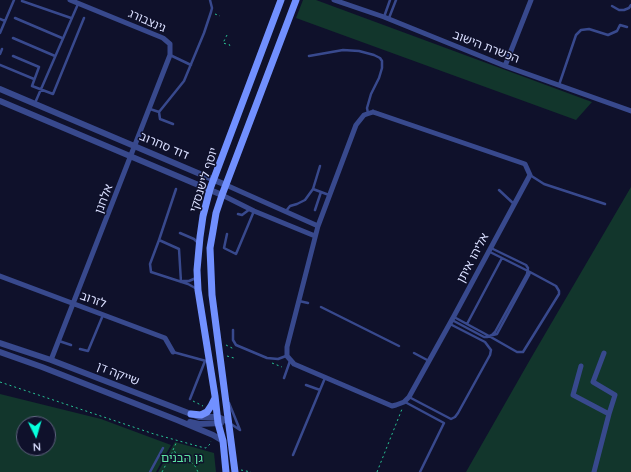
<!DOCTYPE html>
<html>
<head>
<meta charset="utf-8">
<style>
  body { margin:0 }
  #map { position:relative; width:631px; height:472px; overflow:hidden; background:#0f112b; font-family:Quicksand,sans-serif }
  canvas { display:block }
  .north { position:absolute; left:16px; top:416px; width:40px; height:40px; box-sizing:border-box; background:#0f112b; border:1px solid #606380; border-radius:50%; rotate:175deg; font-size:11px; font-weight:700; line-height:16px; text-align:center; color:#dadfff }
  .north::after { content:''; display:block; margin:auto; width:14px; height:18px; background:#06ffdc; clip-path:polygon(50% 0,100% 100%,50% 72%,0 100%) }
</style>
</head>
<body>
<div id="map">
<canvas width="631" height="472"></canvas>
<div class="north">N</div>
</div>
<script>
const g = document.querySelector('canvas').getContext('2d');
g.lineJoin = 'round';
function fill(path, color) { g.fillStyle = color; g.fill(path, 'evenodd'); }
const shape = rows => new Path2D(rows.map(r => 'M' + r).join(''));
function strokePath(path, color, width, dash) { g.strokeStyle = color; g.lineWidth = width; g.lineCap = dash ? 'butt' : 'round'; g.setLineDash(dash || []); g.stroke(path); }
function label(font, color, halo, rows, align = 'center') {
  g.font = font + ' Quicksand,"Noto Sans Hebrew",sans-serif'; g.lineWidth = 3; g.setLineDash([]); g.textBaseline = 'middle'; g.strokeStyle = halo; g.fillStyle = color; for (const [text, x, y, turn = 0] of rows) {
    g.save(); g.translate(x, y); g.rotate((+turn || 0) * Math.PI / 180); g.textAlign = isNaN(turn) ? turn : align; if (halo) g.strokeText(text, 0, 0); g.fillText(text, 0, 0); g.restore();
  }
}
fill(shape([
  [303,0,316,0,592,102,576,120,296,18],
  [631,187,631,472,466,472,531,358],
  [0,394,101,419,171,445,156,472,0,472],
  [24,424,48,424,48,448,24,448],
  [175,442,214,453,216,472,158,472]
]), '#12362c');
strokePath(shape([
  [215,14,220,16],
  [227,35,223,43,230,45,229,47],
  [226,345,234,349],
  [227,356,234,358],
  [272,363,282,367],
  [0,382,154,434,201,447,206,448,210,444,211,441],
  [193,401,203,406],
  [173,450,177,441],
  [241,470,251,472],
  [162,472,173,451,187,458,195,466,198,472],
  [377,472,402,409]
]), '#29c495', 1, [2, 3]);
strokePath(shape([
  [22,1,71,18],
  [612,6,619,10,624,10,629,8,631,5],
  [384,17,390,0],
  [15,18,62,38],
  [389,18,396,0],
  [0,19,5,21],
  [0,33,14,0],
  [13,38,55,56],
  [0,54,2,49],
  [170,55,191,65],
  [13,56,39,67,32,86,53,94,84,18],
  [309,56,343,50,359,51,374,55,380,58,382,61,382,68,379,78,371,94,367,108,368,113],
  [0,65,34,79],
  [559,85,576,35,581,30,589,29,608,35,617,31,620,25,627,27],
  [35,103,78,4],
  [150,109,159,112],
  [159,112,184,81,204,33,211,12,212,8,210,0],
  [159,112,160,119,173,124],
  [530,175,544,184,605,204],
  [313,189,329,195],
  [499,190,514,204],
  [315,210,321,192],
  [286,211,290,206,297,204,305,200,313,189,320,166],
  [238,214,242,215,250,209],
  [180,233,194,239,197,242],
  [227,234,224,248,236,254,254,211],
  [159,240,176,189],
  [183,281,189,281,196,278],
  [181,282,179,249,159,240,150,264,151,272,188,284,197,289],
  [299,301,308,303],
  [321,307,399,346],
  [454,317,489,336,497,334,529,275,530,272,488,251],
  [452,320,484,337,487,337,492,335,495,332,527,274,528,268,526,265,491,248],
  [467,324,502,258],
  [233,330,233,340,236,345,267,358,278,359,286,356],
  [489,336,517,352,523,352,559,294,559,291,556,286,530,272],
  [59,341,71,345],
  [80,349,88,351,103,315],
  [173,352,206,361],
  [414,353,429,361],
  [284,378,290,361],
  [306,385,320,390,325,378],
  [409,397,451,419,455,417,458,413,490,355,491,350,485,342,450,324],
  [190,399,205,361],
  [405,402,444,423,420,472],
  [229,403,240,430],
  [231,424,240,430],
  [293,455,320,390],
  [150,472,163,448]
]), '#38498d', 2.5);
strokePath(shape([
  [334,0,384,17,505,66,631,111],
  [505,66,531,0],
  [373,112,525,164,530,175,454,316,409,397,404,402,396,405,392,406,294,364,287,356,287,347,318,226,356,125,364,115,373,112],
  [226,185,318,226],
  [222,195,254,211,315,236],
  [0,276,165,338,173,352],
  [604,353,593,382,615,395,609,414],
  [51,360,170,55,170,44,163,38,70,0],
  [581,366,573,395,609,414,594,472]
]), '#38498d', 5);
strokePath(shape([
  [0,89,226,185],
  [0,101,222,195],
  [0,343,51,360,191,414,199,417,218,417,229,422],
  [0,352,42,367,177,420,213,435,223,441],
  [190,422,199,424,221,423]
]), '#38498d', 6);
strokePath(shape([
  [191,414,201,415,207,412,211,406,215,398],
  [226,472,223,441,218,423,215,396,198,290,197,270,200,237,203,216,210,189,281,0],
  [235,472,212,295,210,248,213,231,216,213,222,195,296,0]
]), '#7190ff', 7);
label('12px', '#dadfff', '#0f112b', [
  ["גינצבורג",147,21,24],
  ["הכשרת הישוב",486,47,21],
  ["דוד סחרוב",164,146,23],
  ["יוסף לישנסקי",204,180,-72],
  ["אלחנן",104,199,-69],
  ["אליהו איתן",473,258,-62],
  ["לזרוב",93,300,20],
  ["שייקה דן",118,374,21]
]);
label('12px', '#5ee7a4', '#0f112b', [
  ["גן הבנים",182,458]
]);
</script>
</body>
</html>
